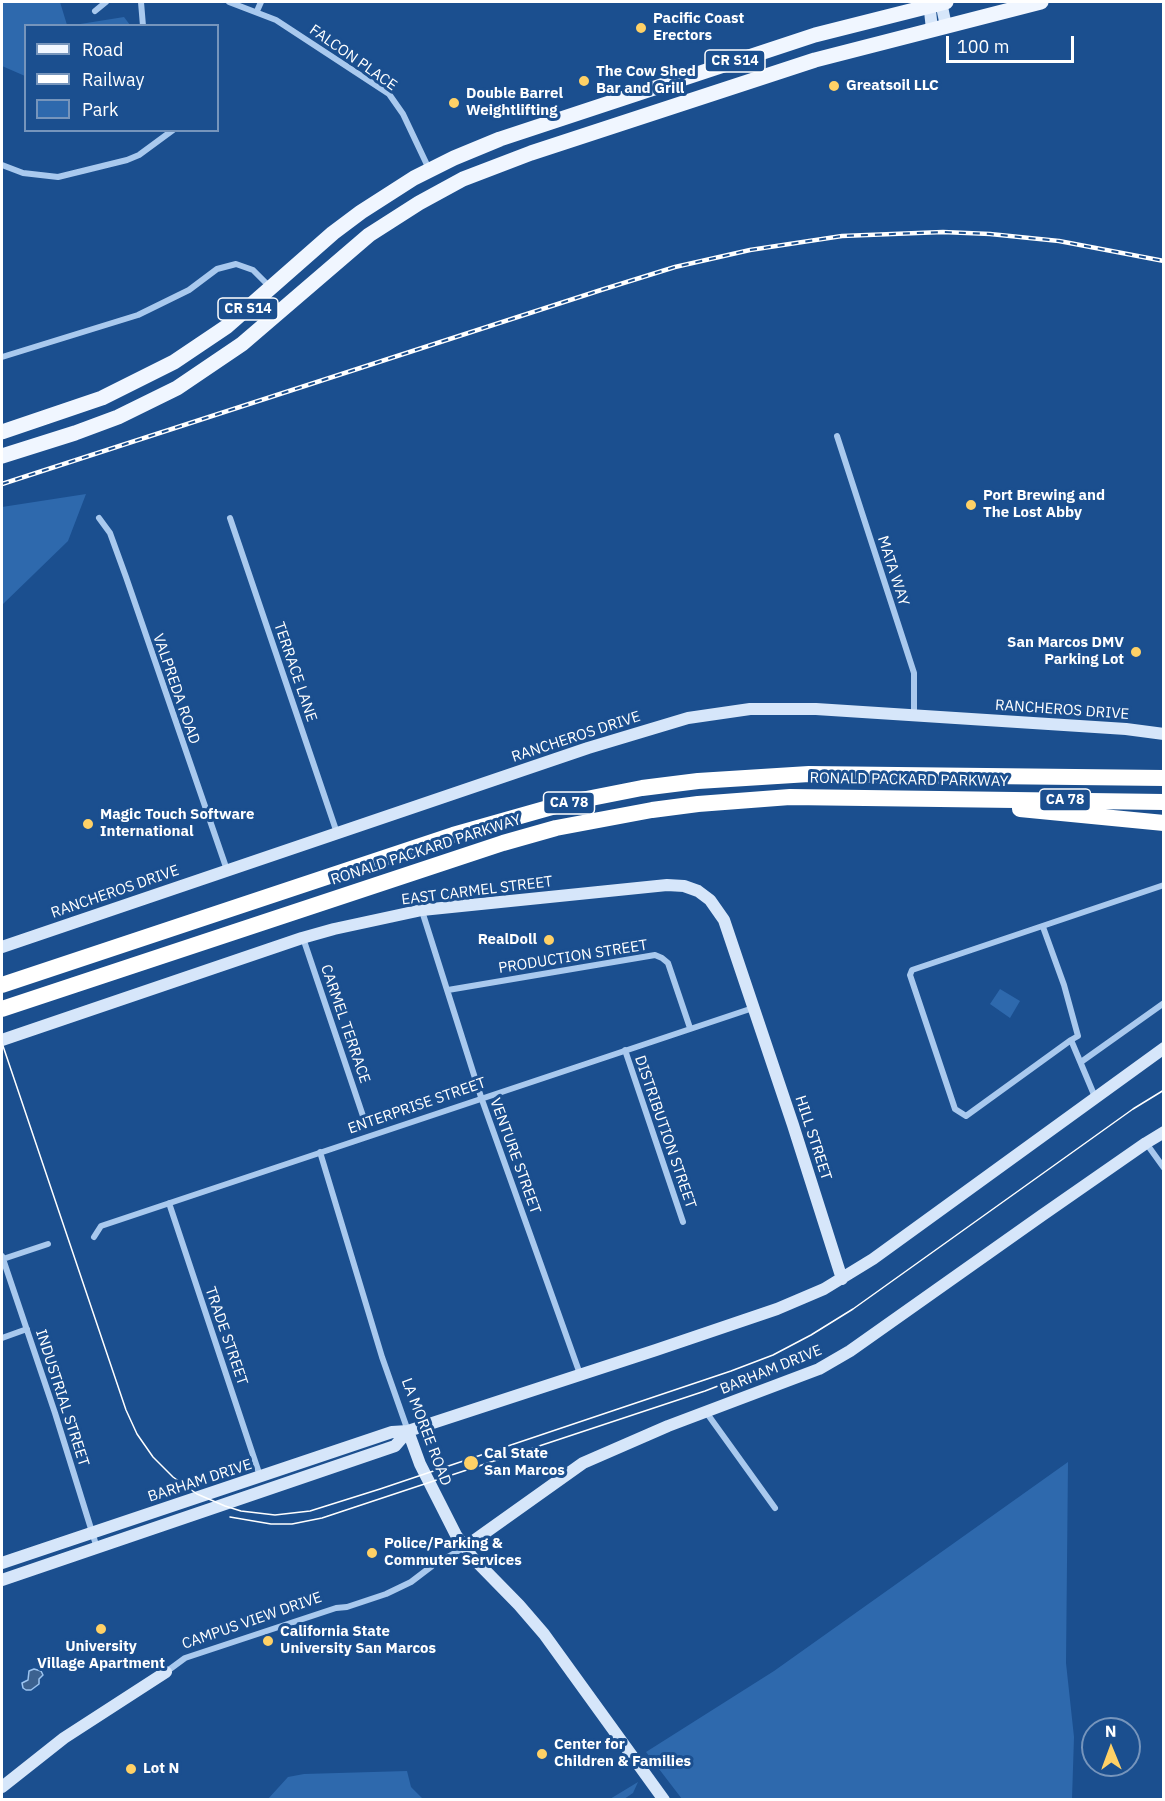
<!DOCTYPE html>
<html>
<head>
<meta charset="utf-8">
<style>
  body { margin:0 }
  #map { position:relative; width:1165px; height:1801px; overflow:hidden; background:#1b4f8f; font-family:"IBM Plex Sans",sans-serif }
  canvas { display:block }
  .frame { position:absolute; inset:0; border:3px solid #fff; pointer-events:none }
  .legend { position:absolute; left:24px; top:24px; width:195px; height:108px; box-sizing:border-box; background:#1b4f8f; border:2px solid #7695bc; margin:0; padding:8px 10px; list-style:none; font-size:18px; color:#fff }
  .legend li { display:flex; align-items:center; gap:12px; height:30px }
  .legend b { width:30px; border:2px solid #7695bc }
  .north { position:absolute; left:1081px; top:1717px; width:60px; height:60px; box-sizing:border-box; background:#1b4f8f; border:2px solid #7695bc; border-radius:50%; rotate:359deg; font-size:16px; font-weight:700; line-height:24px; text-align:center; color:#fff }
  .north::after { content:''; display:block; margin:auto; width:21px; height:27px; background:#ffd166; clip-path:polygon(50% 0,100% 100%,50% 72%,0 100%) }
  .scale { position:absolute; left:946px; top:36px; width:128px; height:27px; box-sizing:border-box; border:3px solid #fff; border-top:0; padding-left:8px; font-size:18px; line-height:21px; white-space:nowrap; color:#fff; -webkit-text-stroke:4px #1b4f8f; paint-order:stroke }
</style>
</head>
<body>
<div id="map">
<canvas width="1165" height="1801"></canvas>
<div class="frame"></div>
<ul class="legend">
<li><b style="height:8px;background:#f0f6ff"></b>Road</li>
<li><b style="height:8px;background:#fff"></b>Railway</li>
<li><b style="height:16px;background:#2e69ad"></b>Park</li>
</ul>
<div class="north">N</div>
<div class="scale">100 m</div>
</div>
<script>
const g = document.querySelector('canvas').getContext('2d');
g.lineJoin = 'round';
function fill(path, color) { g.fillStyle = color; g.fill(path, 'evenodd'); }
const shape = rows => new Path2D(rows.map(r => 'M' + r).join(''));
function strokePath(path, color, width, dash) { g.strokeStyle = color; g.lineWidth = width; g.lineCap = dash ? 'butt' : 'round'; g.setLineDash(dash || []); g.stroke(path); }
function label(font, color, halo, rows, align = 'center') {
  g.font = font + ' "IBM Plex Sans",sans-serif'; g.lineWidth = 6; g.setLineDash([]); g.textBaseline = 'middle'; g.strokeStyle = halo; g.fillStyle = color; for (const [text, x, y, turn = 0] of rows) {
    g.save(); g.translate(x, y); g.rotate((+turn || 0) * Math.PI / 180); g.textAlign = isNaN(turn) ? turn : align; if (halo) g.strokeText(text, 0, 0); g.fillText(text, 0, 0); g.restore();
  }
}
fill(shape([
  [2,2,60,2,67,25,26,26,25,76,2,66],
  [124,17,130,25,74,25],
  [86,494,68,541,2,605,2,507],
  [1000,989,1020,1001,1010,1018,990,1004],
  [1068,1462,1066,1663,1074,1737,1072,1799,682,1799,646,1752,774,1671],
  [407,1771,411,1787,423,1799,268,1799,288,1777,304,1774],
  [638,1782,633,1793,624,1799,610,1799]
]), '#2e69ad');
const water = shape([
  [34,1669,41,1671,43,1675,39,1679,39,1684,31,1690,26,1690,23,1688,22,1683,28,1680,29,1671,34,1669]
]);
fill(water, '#3c6290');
strokePath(water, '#9cc4f0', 1.5);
strokePath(shape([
  [141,2,143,26],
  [229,2,276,20,389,94,403,114,429,169],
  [95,11,106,2],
  [257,11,261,2],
  [2,165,23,173,58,177,127,160,139,155,173,130],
  [2,357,138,315,189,290,217,269,236,264,253,270,271,288],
  [837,436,914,673,914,715],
  [99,518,110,533,126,577,227,870],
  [230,518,337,833],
  [422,911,481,1097,580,1374],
  [1043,927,1064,985,1078,1036,1071,1040],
  [303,938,364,1119],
  [448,990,655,955,662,958,668,963,690,1028],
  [625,1050,683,1222],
  [1081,1062,1164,1003],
  [1095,1097,1071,1040,966,1116,955,1109,910,975,912,970,1164,885],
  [1146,1143,1164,1168],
  [320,1152,382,1357,408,1431],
  [169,1203,260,1476],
  [94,1237,101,1226,113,1222,753,1008],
  [2,1256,55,1413,97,1548],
  [3,1259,48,1244],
  [2,1338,27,1329],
  [706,1412,775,1508],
  [166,1672,185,1658,336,1608,347,1607,386,1594,411,1582,432,1566,465,1547]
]), '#a9c9ee', 6);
strokePath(shape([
  [929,2,932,29],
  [941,2,946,26],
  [2,947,588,748,688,718,750,709,816,709,1126,729,1164,734],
  [2,1040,302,938,334,929,422,910,667,885,684,886,698,891,710,900,724,920,793,1125,842,1279],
  [408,1431,420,1464,456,1535,473,1558,519,1605,544,1634,664,1800],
  [465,1547,583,1463,668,1426,819,1369,850,1351,1041,1216,1146,1143,1164,1132],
  [2,1563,392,1432,408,1431,656,1350,777,1309,824,1289,873,1259,1164,1048],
  [2,1580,395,1446,408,1431],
  [2,1787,64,1738,166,1672]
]), '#d6e6fa', 12);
strokePath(shape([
  [2,432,102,398,174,362,226,327,333,233,361,212,414,178,454,158,500,139,815,35,946,2],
  [2,456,75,433,118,417,177,388,242,344,369,235,419,203,463,179,531,153,815,60,1041,2]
]), '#f0f6ff', 15);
strokePath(shape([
  [1020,809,1164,823],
  [2,985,453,835,566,803,642,788,698,781,809,774,1164,778],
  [2,1009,503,843,556,828,652,810,698,804,790,797,1164,802]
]), '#fff', 16);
strokePath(shape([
  [2,1043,126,1410,137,1434,153,1457,173,1477,197,1494,225,1506,241,1511,275,1515,310,1511,380,1489,731,1371,773,1355,811,1335,853,1309,1133,1109,1164,1090],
  [230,1517,271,1524,292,1524,322,1518,705,1391,770,1366]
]), '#fff', 1.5);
const rail = shape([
  [2,484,601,290,675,267,750,250,842,236,943,232,990,234,1059,241,1164,261]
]);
strokePath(rail, '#fff', 4.5);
strokePath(rail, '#1b4f8f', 2, [7]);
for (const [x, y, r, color] of [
  [641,28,6,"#ffd166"],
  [584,81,6,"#ffd166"],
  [834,86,6,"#ffd166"],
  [454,103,6,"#ffd166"],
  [971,505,6,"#ffd166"],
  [1136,652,6,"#ffd166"],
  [88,824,6,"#ffd166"],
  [549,940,6,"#ffd166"],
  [471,1463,8,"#ffd166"],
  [372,1553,6,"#ffd166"],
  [101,1629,6,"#ffd166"],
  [268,1641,6,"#ffd166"],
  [542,1754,6,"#ffd166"],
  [131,1769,6,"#ffd166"]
]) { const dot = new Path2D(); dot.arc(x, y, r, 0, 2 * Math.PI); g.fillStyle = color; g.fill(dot); strokePath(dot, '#1b4f8f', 2); }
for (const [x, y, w] of [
  [735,61,60],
  [248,309,60],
  [1065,800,51],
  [569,803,51]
]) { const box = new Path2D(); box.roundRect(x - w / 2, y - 11, w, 22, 4.5); g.fillStyle = '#1b4f8f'; g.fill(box); strokePath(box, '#fff', 1.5); }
label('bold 14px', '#fff', null, [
  ["CR S14",735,61],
  ["CR S14",248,309],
  ["CA 78",1065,800],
  ["CA 78",569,803]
]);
label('bold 15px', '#fff', '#1b4f8f', [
  ["Pacific Coast",653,19],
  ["Erectors",653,36],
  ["The Cow Shed",596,72],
  ["Bar and Grill",596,89],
  ["Greatsoil LLC",846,86],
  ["Double Barrel",466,94],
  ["Weightlifting",466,111],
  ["Port Brewing and",983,496],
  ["The Lost Abby",983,513],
  ["San Marcos DMV",1124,643,"right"],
  ["Parking Lot",1124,660,"right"],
  ["Magic Touch Software",100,815],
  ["International",100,832],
  ["RealDoll",537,940,"right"],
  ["Cal State",484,1454],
  ["San Marcos",484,1471],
  ["Police/Parking &",384,1544],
  ["Commuter Services",384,1561],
  ["California State",280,1632],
  ["University San Marcos",280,1649],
  ["University",101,1647,"center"],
  ["Village Apartment",101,1664,"center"],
  ["Center for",554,1745],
  ["Children & Families",554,1762],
  ["Lot N",143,1769]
], 'left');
label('15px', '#fff', '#1b4f8f', [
  ["FALCON PLACE",353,58,35],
  ["MATA WAY",893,571,72],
  ["TERRACE LANE",295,672,71],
  ["VALPREDA ROAD",176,689,71],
  ["RANCHEROS DRIVE",1062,710,4],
  ["RANCHEROS DRIVE",576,737,-18],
  ["RONALD PACKARD PARKWAY",909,780,1],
  ["RONALD PACKARD PARKWAY",426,850,-18],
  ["EAST CARMEL STREET",477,891,-7],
  ["RANCHEROS DRIVE",115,892,-19],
  ["PRODUCTION STREET",573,957,-9],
  ["CARMEL TERRACE",345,1024,71],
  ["ENTERPRISE STREET",417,1106,-19],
  ["DISTRIBUTION STREET",665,1132,71],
  ["HILL STREET",813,1138,72],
  ["VENTURE STREET",515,1156,70],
  ["TRADE STREET",226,1336,71],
  ["BARHAM DRIVE",771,1370,-22],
  ["INDUSTRIAL STREET",62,1398,72],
  ["LA MOREE ROAD",426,1432,69],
  ["BARHAM DRIVE",200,1481,-18],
  ["CAMPUS VIEW DRIVE",252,1621,-19]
]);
</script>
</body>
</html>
